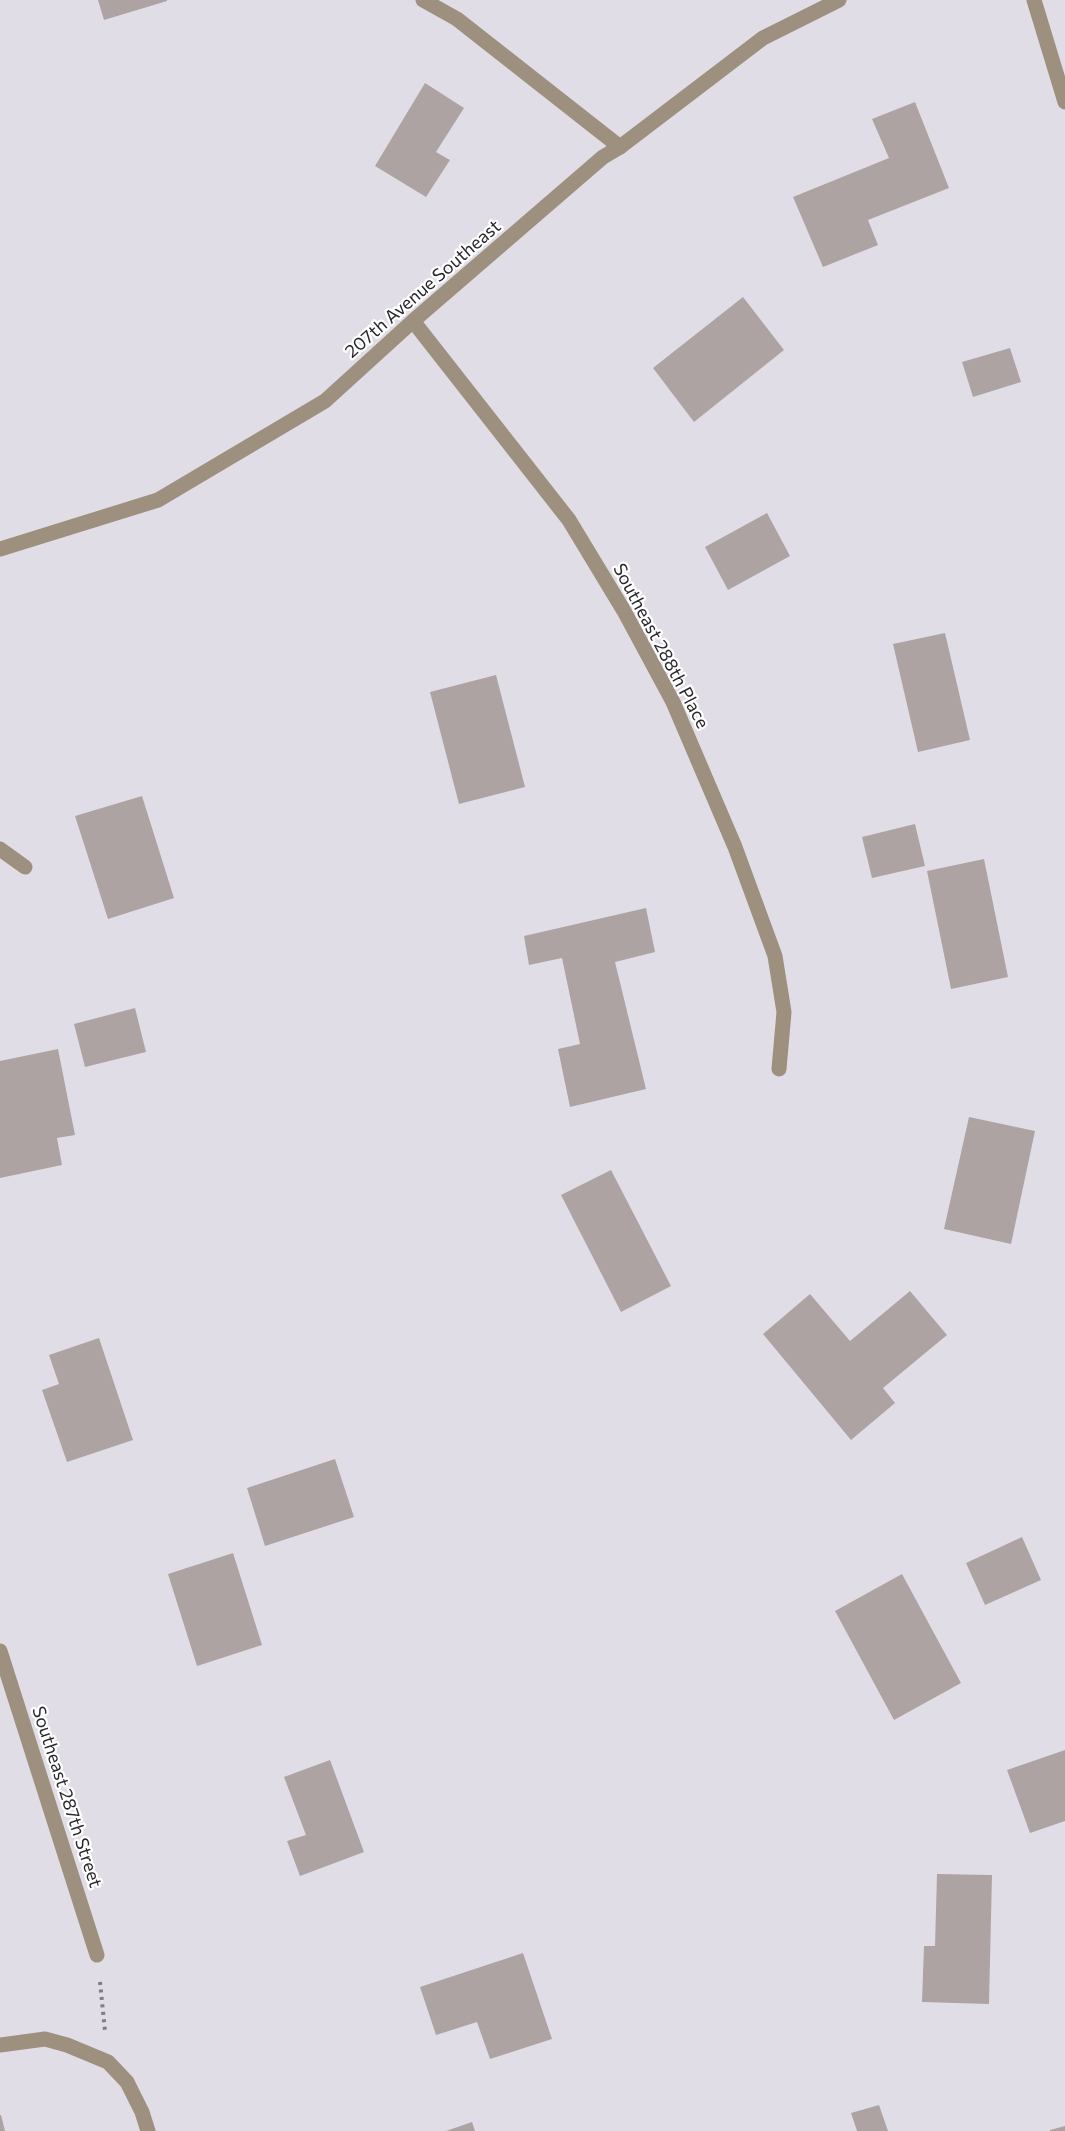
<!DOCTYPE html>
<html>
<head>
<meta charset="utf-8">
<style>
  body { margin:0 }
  canvas { display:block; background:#e1dde6 }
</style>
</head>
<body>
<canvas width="1065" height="2131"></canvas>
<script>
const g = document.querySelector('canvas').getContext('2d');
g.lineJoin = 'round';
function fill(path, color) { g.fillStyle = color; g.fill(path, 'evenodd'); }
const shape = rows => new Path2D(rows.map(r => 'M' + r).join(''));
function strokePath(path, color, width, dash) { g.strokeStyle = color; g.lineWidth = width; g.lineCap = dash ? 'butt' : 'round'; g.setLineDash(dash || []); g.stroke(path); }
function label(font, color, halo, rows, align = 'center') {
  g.font = font + ' Commissioner,sans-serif'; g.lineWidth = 4.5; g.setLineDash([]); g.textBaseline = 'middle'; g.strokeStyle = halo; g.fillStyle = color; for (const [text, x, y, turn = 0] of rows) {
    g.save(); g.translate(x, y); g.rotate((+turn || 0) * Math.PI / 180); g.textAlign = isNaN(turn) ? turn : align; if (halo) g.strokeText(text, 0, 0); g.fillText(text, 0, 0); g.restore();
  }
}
fill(shape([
  [98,0,167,0,167,1,104,20],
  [425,83,464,108,436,152,450,160,426,197,375,166],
  [915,102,949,188,868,220,878,245,823,267,793,197,889,158,872,119],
  [743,297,784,350,694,422,653,368],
  [1010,348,1021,382,973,397,962,362],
  [767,513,790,556,728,590,705,547],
  [945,633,970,740,918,752,893,644],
  [496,675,525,787,459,804,430,692],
  [142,796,174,898,108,919,75,816],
  [915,824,925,866,872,878,862,837],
  [984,859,1008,977,951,989,927,871],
  [646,908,655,952,615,962,646,1089,570,1107,558,1049,580,1044,562,958,529,965,524,936],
  [135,1008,146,1052,85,1067,74,1024],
  [58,1049,75,1135,57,1138,62,1165,0,1178,0,1061],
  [969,1117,1035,1131,1011,1244,944,1229],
  [611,1170,671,1286,621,1312,561,1195],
  [910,1291,947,1335,883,1388,895,1403,851,1440,763,1334,810,1294,850,1341],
  [99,1338,133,1440,67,1462,42,1390,59,1384,49,1355],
  [335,1459,354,1517,265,1546,247,1488],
  [1022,1537,1041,1580,985,1605,966,1563],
  [233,1553,262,1645,197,1666,168,1574],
  [902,1574,961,1683,894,1720,835,1611],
  [1065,1750,1065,1821,1030,1833,1007,1770],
  [330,1760,364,1852,300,1876,287,1841,306,1835,284,1777],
  [937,1874,992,1875,989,2004,922,2002,924,1946,935,1946],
  [523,1953,552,2039,490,2059,477,2022,436,2035,420,1987],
  [879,2105,888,2131,857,2131,851,2113],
  [0,2115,1,2115,5,2131,0,2131],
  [472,2122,475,2131,446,2131],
  [1065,2126,1065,2131,1050,2131,1050,2130]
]), '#aea3a3');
strokePath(shape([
  [100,1982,105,2031]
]), '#7f7c82', 4, [3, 4.5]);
strokePath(shape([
  [423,0,457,19,620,147],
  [0,849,25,867]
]), '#9d907e', 15);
strokePath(shape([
  [413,321,569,520,624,611,673,702,735,847,775,956,784,1012,779,1069],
  [0,549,158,500,325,401,413,321,603,157,620,147,763,38,839,0],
  [0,1651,97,1955],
  [0,2045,45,2039,67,2045,108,2062,127,2082,142,2112,148,2131]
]), '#9d907e', 15);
strokePath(shape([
  [1034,0,1065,102]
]), '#9d907e', 15);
label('18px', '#28262a', '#fff', [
  ["207th Avenue Southeast",423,289,-41],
  ["Southeast 288th Place",661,646,62],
  ["Southeast 287th Street",67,1797,72]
]);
</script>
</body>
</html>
